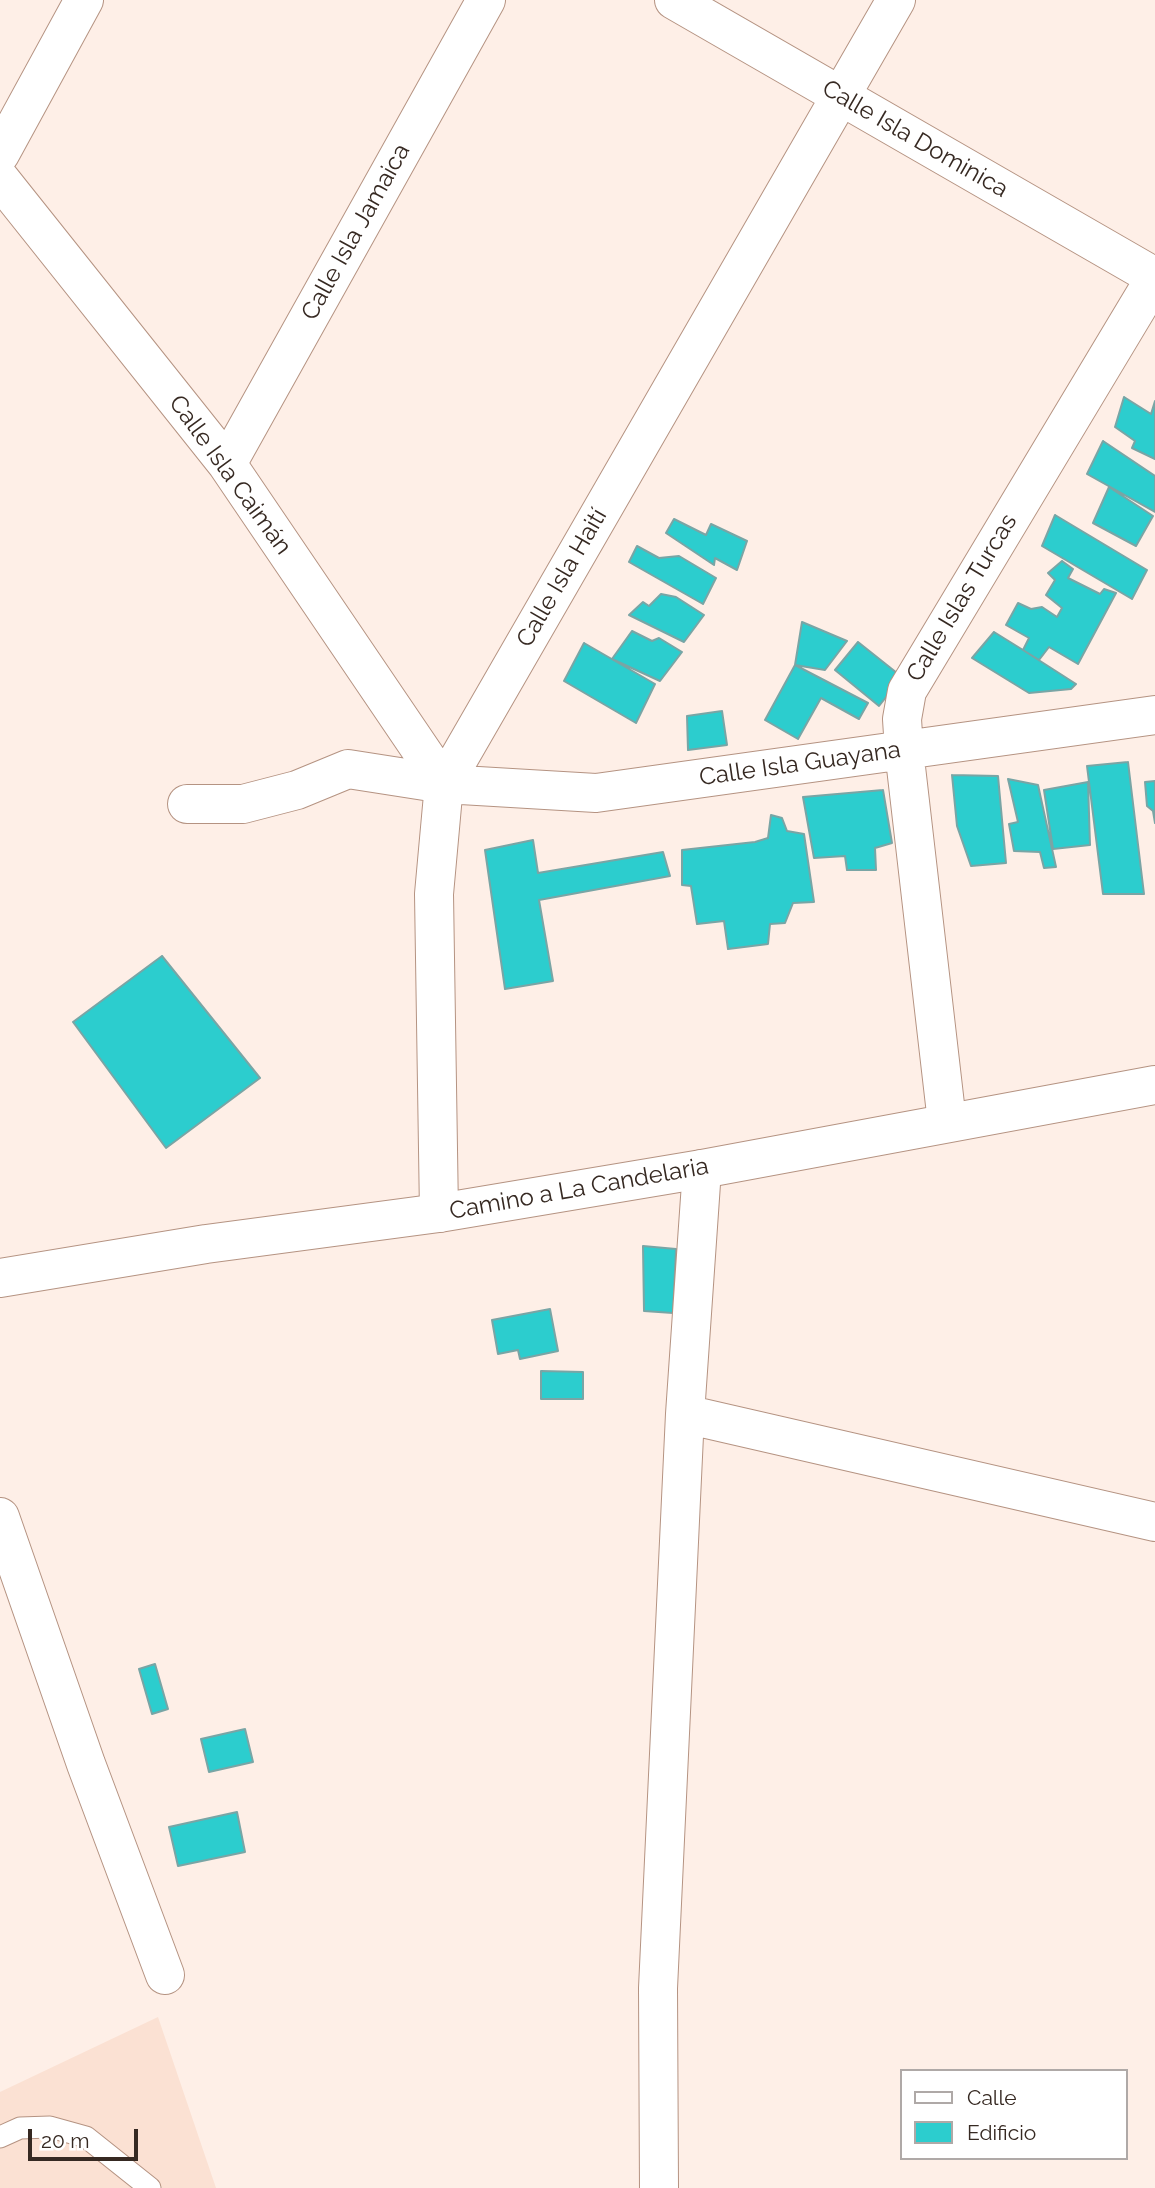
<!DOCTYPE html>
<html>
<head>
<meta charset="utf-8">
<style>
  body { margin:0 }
  #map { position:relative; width:1155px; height:2188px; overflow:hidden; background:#feefe7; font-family:Raleway,sans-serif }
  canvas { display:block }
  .legend { position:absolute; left:900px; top:2069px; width:228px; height:91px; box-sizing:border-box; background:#fff; border:2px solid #afa9a7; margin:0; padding:9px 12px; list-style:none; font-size:21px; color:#362922 }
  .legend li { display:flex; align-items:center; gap:14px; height:35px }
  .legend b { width:35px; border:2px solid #afa9a7 }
  .scale { position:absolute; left:28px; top:2129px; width:110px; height:32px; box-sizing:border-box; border:4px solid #362922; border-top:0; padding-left:9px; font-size:21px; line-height:24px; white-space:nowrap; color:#362922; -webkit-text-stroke:5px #fff; paint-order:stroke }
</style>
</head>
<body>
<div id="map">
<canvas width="1155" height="2188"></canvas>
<ul class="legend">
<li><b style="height:9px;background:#fff"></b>Calle</li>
<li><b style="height:19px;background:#2ccdce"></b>Edificio</li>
</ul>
<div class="scale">20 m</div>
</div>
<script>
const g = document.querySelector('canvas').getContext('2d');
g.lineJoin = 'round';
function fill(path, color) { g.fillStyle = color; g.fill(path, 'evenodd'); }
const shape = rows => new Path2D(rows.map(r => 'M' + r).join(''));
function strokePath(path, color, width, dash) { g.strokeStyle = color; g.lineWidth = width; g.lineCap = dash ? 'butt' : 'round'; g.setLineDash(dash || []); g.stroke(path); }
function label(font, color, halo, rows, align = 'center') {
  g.font = font + ' Raleway,sans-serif'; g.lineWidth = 6; g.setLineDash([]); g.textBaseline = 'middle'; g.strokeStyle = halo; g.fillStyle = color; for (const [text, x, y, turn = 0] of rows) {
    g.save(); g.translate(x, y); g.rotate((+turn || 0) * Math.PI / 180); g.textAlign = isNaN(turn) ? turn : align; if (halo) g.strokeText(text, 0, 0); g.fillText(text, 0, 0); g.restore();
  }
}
fill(shape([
  [158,2017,216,2188,0,2188,0,2092]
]), '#fbe1d3');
const building = shape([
  [1124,397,1151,414,1155,401,1155,459,1132,448,1135,441,1115,427,1124,397],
  [1103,441,1155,476,1155,512,1087,474,1103,441],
  [1109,487,1153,516,1136,546,1093,523,1109,487],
  [1055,515,1147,570,1132,599,1042,546,1055,515],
  [674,519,706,535,711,524,747,541,737,570,715,558,714,565,666,533,674,519],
  [637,546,659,558,679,556,716,578,703,604,629,562,637,546],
  [1062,561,1073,569,1068,578,1100,594,1104,589,1116,593,1078,664,1049,647,1039,660,1023,650,1029,638,1006,625,1018,603,1031,609,1042,607,1057,617,1062,608,1046,595,1055,580,1048,573,1062,561],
  [661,594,676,597,704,615,684,642,629,615,643,602,649,606,661,594],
  [802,622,847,641,825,670,795,665,802,622],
  [632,631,652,641,659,638,682,652,660,681,612,659,632,631],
  [994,632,1023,650,1076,684,1071,689,1029,693,972,658,994,632],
  [858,642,902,677,879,706,835,670,858,642],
  [584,643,655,684,636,723,564,681,584,643],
  [795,665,868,703,859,719,821,698,798,739,765,720,795,665],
  [722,711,727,745,688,750,687,716,722,711],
  [1128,762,1144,894,1103,894,1087,766,1128,762],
  [952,775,998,776,1006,863,971,866,957,826,952,775],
  [1008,779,1038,785,1056,867,1044,868,1040,852,1014,851,1009,824,1018,822,1008,779],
  [1155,781,1155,823,1153,811,1147,806,1145,782,1155,781],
  [1088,782,1090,845,1053,849,1044,790,1088,782],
  [883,790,892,843,875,848,876,870,847,870,845,856,814,858,803,797,883,790],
  [771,815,782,818,787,831,804,834,814,902,793,903,785,923,770,924,768,944,728,949,724,921,697,924,691,886,682,885,682,850,755,842,768,838,771,815],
  [533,840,538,873,663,852,670,876,539,900,553,981,505,989,485,850,533,840],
  [162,956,260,1078,166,1148,73,1022,162,956],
  [643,1246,676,1249,673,1313,644,1311,643,1246],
  [550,1309,558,1351,520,1359,518,1350,498,1354,492,1320,550,1309],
  [541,1371,583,1372,583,1399,541,1399,541,1371],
  [155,1664,168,1709,152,1714,139,1669,155,1664],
  [245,1729,253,1762,209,1772,201,1739,245,1729],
  [237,1812,245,1852,178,1866,169,1827,237,1812]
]);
fill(building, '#2ccdce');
strokePath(building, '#79a5a5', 2);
const lane = shape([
  [0,2137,20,2128,50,2127,86,2137,150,2188]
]);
const street = shape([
  [674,0,1155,277],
  [0,154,84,0],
  [0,179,227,464,444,784],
  [227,464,486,0],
  [187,804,243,804,297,790,348,769,444,784,596,793,1155,715],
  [947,1122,904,750,902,719,907,691,1155,278],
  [439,1213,434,894,444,784,896,0],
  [685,1414,1155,1522],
  [0,1517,86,1764,165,1975],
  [659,2188,658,1988,685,1414,702,1169]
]);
const secondary = shape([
  [0,1278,206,1244,439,1213,702,1169,1155,1085]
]);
strokePath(lane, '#b59382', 23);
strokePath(street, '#b59382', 40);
strokePath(secondary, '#b59382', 40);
strokePath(lane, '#fff', 21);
strokePath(street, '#fff', 38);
strokePath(secondary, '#fff', 38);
label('24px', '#362922', '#fff', [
  ["Calle Isla Dominica",915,139,30],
  ["Calle Isla Jamaica",356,232,-61],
  ["Calle Isla Caimán",230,475,54],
  ["Calle Isla Haití",562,578,-60],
  ["Calle Islas Turcas",962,598,-59],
  ["Calle Isla Guayana",800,764,-8],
  ["Camino a La Candelaria",579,1189,-10]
]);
</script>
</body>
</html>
